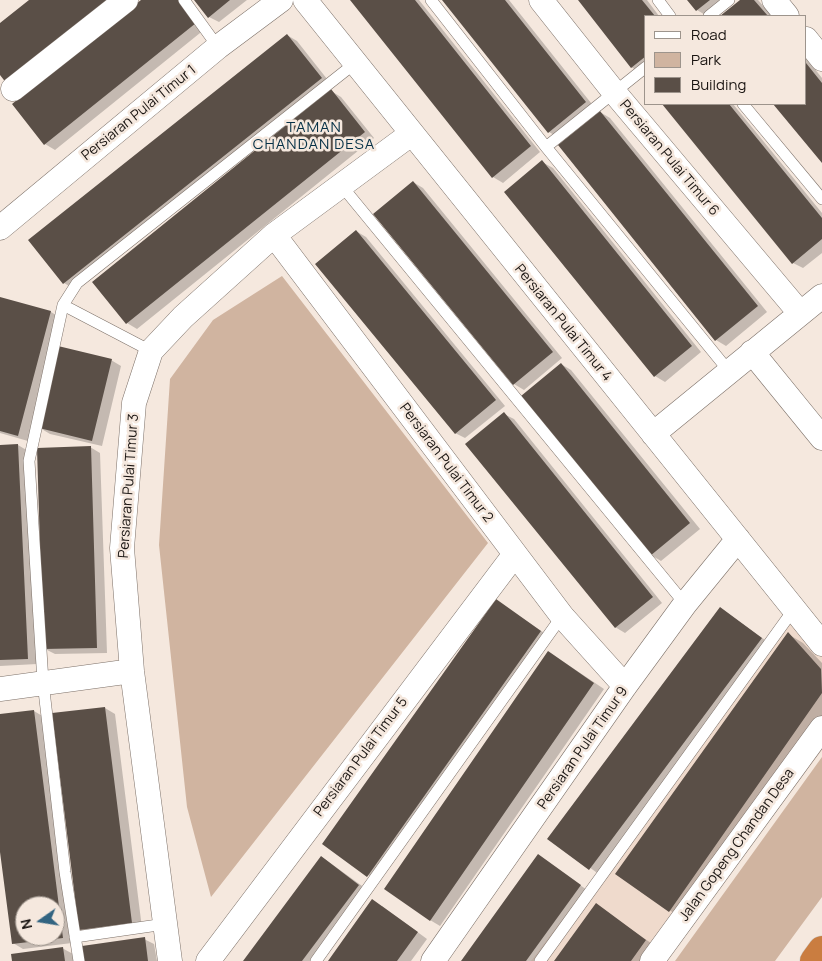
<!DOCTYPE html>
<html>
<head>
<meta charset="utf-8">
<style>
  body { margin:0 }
  #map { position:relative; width:822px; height:961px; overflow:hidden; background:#f5e8de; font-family:Manrope,sans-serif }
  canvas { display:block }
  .legend { position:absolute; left:644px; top:15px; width:162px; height:90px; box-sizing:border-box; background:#f5e8de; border:1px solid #9d948c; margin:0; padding:6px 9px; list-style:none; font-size:15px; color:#1a1512 }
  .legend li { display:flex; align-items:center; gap:10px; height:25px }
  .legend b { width:25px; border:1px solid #9d948c }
  .north { position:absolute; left:15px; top:896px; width:50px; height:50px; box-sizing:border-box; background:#f5e8de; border:1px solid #9d948c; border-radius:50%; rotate:257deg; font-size:14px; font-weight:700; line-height:20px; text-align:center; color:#1a1512 }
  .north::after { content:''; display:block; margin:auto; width:18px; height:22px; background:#326481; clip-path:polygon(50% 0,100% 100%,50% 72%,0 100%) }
</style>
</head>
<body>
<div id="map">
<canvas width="822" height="961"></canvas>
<ul class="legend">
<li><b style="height:6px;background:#fff"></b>Road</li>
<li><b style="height:14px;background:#d0b4a0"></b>Park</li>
<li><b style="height:14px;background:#5a4f47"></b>Building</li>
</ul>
<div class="north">N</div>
</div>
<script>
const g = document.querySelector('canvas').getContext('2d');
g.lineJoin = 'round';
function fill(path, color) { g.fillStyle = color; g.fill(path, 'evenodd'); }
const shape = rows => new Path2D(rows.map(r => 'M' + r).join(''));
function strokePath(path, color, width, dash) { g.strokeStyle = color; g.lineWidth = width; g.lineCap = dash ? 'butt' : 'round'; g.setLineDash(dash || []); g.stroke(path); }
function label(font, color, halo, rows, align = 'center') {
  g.font = font + ' Manrope,sans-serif'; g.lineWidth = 5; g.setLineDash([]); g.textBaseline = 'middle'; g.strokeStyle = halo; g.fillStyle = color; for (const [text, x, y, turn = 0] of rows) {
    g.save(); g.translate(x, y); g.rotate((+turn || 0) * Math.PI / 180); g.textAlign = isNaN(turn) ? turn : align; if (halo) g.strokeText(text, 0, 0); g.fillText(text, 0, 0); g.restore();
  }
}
fill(shape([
  [800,602,822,636,822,750,665,961,531,961]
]), '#efdacc');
fill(shape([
  [282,276,488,543,211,897,187,807,159,545,170,379,213,320],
  [822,757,822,897,775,961,675,961]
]), '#d0b4a0');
fill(shape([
  [143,0,182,0,205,29,55,150,45,144,13,105],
  [196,0,247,0,219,22,209,17],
  [351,0,419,0,540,152,503,183,493,177],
  [444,0,509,0,595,108,559,138,549,132],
  [579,0,647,0,659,16,646,16,646,69,641,73,631,67],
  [689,0,727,0,707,16,697,10],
  [742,0,758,0,772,16,722,16],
  [287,35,297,41,331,84,74,289,64,283],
  [806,58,822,78,822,161,775,104,806,104],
  [331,91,341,97,374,138,137,329,127,323],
  [663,104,733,104,822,213,822,253,803,268,793,263],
  [600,112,610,118,767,312,726,346,716,340],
  [542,162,553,168,701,352,665,382,655,376],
  [413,182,423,188,562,358,524,390,514,384],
  [356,231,366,237,505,406,465,438,455,433],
  [0,298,51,312,61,318,28,441,0,433],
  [111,360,121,366,102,446,50,434,40,428],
  [561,364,571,370,700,529,661,561,651,555],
  [504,414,514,419,662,603,625,633,615,627],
  [18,445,28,451,37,664,0,666,0,446],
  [90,447,100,453,107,653,55,654,45,649],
  [496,600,550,637,378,881,368,875],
  [720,608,772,645,600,875,549,838],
  [788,634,803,643,822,663,822,723,684,919,669,910],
  [549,652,604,689,440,926,430,920],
  [105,708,115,714,142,928,90,935,80,929,53,714],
  [34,711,44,717,72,943,23,949,13,943,0,842,0,715],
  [25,906,55,906,55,936,25,936],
  [538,856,590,892,540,961,463,961],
  [322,857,369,891,317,961,244,961],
  [596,905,661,950,653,961,555,961],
  [382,906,427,939,411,961,329,961],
  [144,939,154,944,157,961,86,961],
  [62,948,73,954,74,961,13,961]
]), '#0003');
fill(shape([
  [29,0,112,0,7,84,0,75,0,23],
  [141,0,178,0,196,23,44,145,12,104],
  [194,0,230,0,208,18],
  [350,0,415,0,531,146,492,178],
  [442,0,505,0,586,102,548,133],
  [578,0,642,0,655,16,646,16,646,56,631,68],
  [687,0,710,0,696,11],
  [740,0,754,0,768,16,720,16],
  [287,34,322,78,63,284,28,240],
  [806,63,822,83,822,163,773,104,806,104],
  [331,89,365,132,126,324,92,282],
  [662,104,729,104,822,218,822,239,792,264],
  [600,111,758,306,715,341,558,145],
  [542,160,692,346,654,377,504,192],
  [413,181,553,352,513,385,373,214],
  [356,230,496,400,455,434,315,264],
  [0,297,51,311,18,436,0,431],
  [58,346,112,359,92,441,39,428],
  [561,363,690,523,650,556,521,396],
  [504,412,653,597,615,628,465,444],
  [18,444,28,659,0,660,0,445],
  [91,446,97,648,43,649,37,448],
  [496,599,541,631,367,877,322,844],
  [720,607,762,638,589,870,547,839],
  [788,632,821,669,822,693,669,912,615,874],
  [548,651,594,683,430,921,384,889],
  [105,707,132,923,79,930,52,713],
  [34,710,63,938,12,944,0,852,0,714],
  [25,906,55,906,55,936,25,936],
  [538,854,581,885,526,961,461,961],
  [321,856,359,885,302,961,243,961],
  [372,899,418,932,397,961,328,961],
  [596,903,646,940,631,961,554,961],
  [145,937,148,961,84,961,82,946],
  [63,947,65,961,12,961,11,954]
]), '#5a4f47');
const lane = shape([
  [184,0,218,47],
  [431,0,546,147,728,370],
  [658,0,670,16],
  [709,16,729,0],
  [743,104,822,199],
  [546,147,646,67],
  [341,185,685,604],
  [63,305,151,351],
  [75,937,165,924],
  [79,961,65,872,43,682,29,461,63,305,77,283,354,64],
  [316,961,562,616],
  [540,961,794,609]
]);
const street = shape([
  [305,0,822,644],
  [541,0,614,92,800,313],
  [774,0,787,16],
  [806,39,822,59],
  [13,89,126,0],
  [0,228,218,47,281,0],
  [274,235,562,616,625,686],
  [752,352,822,438],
  [653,434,822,296],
  [0,689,132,671],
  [170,961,132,671,122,548,134,403,151,351,183,317,274,235,411,134],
  [208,961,515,554],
  [433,961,625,686,685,604,738,539],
  [652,961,822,728]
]);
const highway = shape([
  [814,961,822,950]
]);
strokePath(lane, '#7c7068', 12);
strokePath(street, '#7c7068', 25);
strokePath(highway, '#cdcccb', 29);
strokePath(lane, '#fff', 11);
strokePath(street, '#fff', 24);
strokePath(highway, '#ca7d40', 28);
label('14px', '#1a1512', '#f5e8de', [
  ["Persiaran Pulai Timur 1",139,113,-39],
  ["Persiaran Pulai Timur 6",669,158,50],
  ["Persiaran Pulai Timur 4",563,323,51],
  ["Persiaran Pulai Timur 2",446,463,53],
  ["Persiaran Pulai Timur 3",129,486,-86],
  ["Persiaran Pulai Timur 9",583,748,-55],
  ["Persiaran Pulai Timur 5",361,757,-53],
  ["Jalan Gopeng Chandan Desa",737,845,-54]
]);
g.letterSpacing = '1px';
label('15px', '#063147', '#f5e8de', [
  ["TAMAN",314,128],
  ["CHANDAN DESA",314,145]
]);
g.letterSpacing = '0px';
</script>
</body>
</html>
